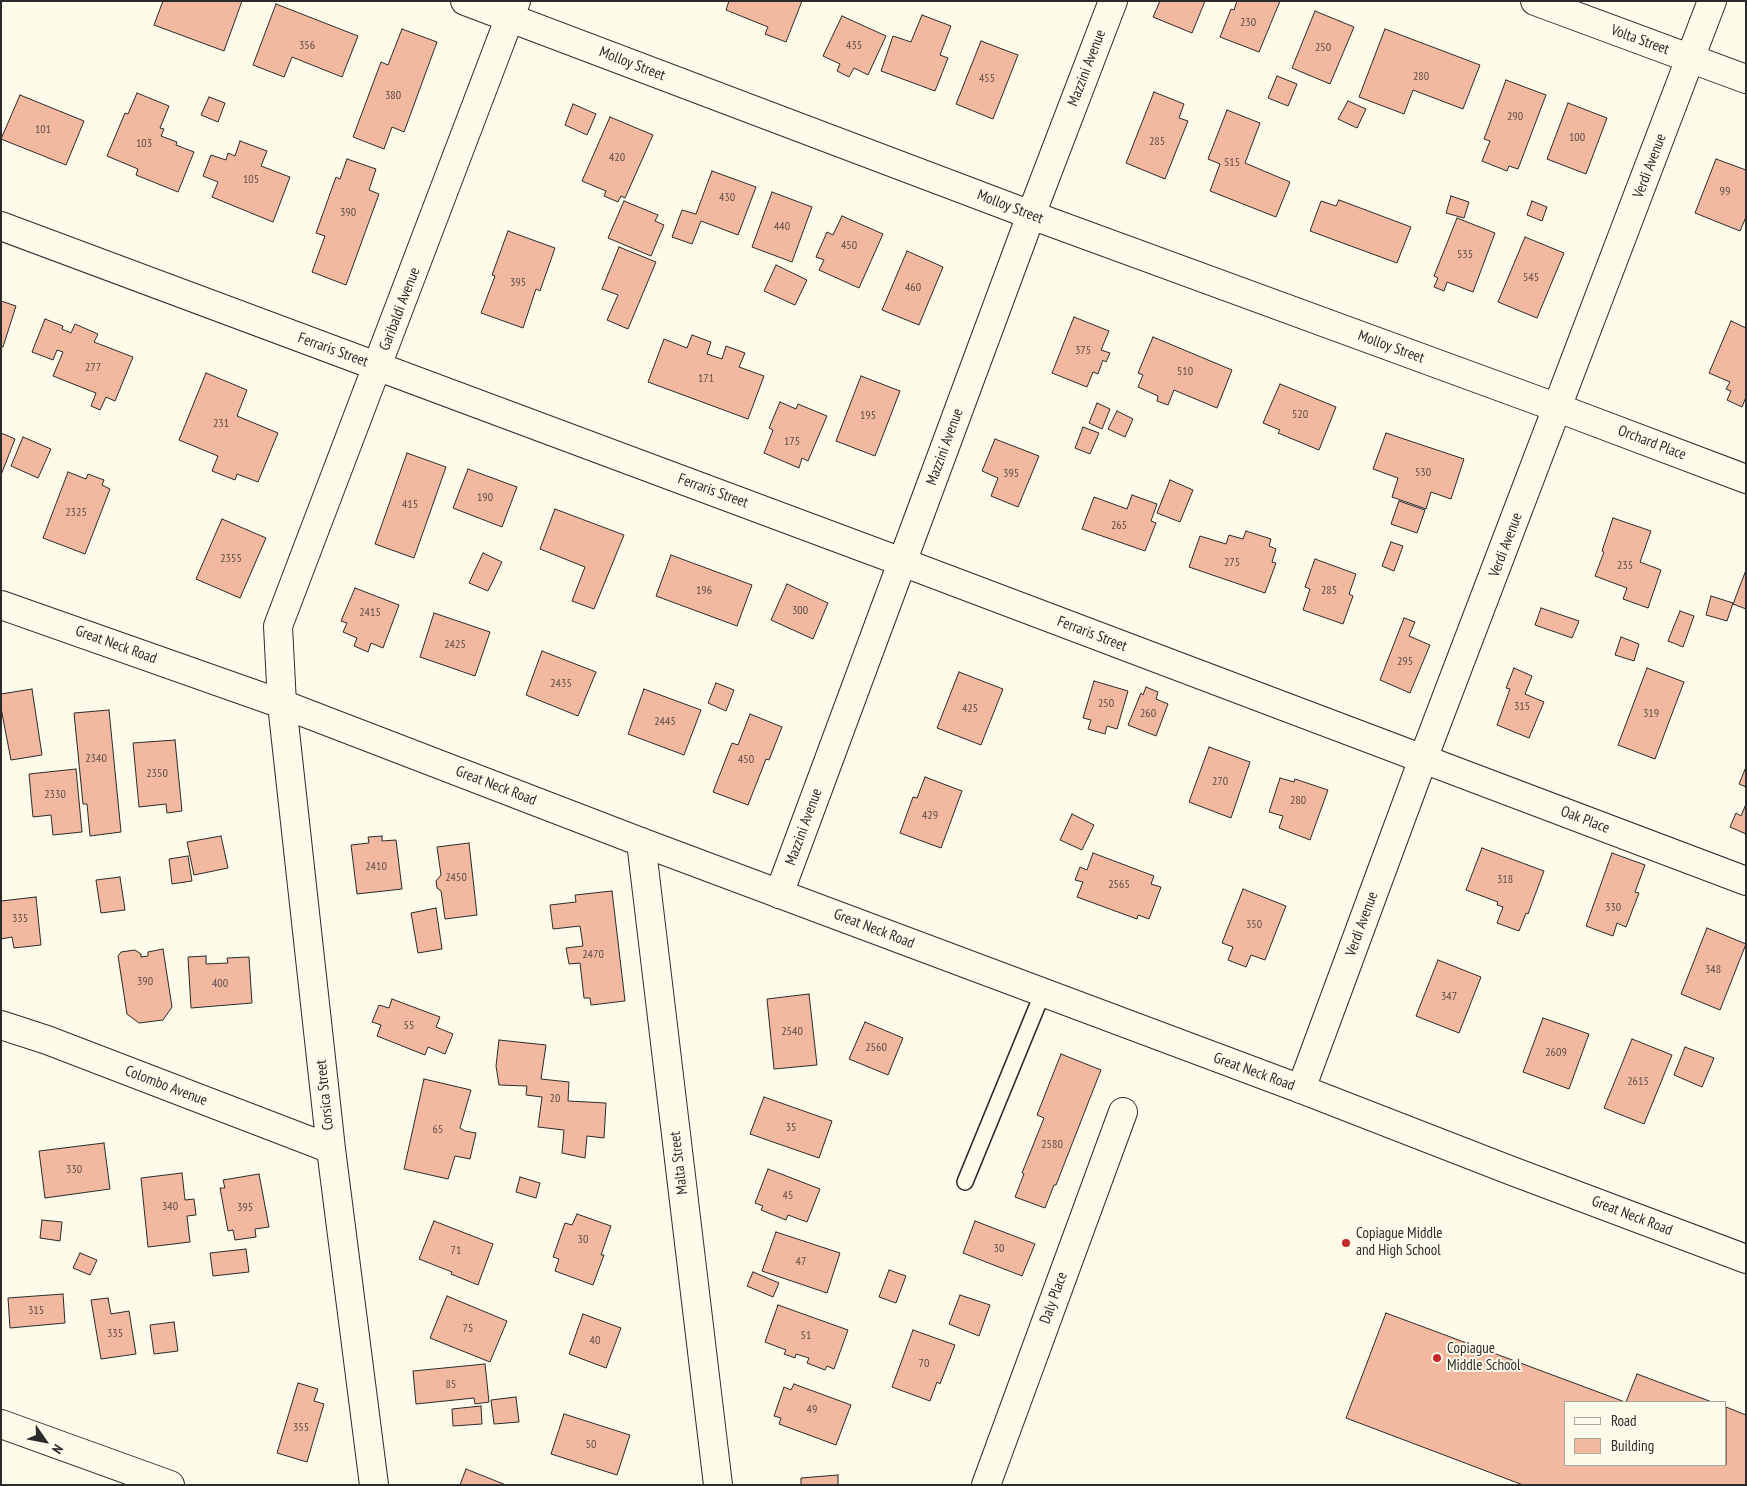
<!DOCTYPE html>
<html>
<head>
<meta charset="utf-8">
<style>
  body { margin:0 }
  #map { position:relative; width:1747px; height:1486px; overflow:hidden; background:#fdfbea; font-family:"PT Sans Narrow",sans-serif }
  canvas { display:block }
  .frame { position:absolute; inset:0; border:2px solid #2b2b2b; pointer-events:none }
  .legend { position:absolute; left:1564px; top:1401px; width:162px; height:65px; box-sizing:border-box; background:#fdfbea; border:1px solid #a9a89e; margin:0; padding:6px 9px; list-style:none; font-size:15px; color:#2b2b2b }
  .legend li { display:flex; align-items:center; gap:10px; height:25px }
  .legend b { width:25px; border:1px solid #a9a89e }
  .north { position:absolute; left:20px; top:1416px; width:50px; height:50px; -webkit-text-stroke:4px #fdfbea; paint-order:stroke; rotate:123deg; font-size:14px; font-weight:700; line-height:20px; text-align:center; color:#2b2b2b }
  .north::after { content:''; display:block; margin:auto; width:18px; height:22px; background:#2b2b2b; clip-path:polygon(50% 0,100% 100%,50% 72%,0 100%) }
</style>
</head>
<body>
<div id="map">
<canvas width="1747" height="1486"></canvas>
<div class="frame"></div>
<ul class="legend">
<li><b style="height:6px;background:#fdfbea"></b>Road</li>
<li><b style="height:14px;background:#f2b8a0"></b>Building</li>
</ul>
<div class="north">N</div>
</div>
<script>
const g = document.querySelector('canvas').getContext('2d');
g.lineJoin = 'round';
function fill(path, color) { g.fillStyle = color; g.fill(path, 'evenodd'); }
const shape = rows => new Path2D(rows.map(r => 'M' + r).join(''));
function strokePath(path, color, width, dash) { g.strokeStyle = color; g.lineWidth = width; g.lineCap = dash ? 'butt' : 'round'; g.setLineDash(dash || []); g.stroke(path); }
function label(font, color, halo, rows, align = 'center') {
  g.font = font + ' "PT Sans Narrow",sans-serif'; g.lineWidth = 4; g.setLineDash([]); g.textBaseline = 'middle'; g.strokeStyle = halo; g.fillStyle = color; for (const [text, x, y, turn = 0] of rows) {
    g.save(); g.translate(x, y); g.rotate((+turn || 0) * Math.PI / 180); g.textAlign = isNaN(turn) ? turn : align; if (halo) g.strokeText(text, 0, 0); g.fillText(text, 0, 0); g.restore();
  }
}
const building = shape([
  [163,1,242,1,224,51,154,25,163,1],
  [729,1,802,1,786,42,765,34,768,27,726,10,729,1],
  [1160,1,1205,1,1192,33,1153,17,1160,1],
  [1237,1,1280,1,1259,52,1220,37,1231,9,1234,10,1237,1],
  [276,4,358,36,342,77,292,57,284,77,253,65,276,4],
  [1315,11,1354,27,1330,84,1292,68,1315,11],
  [922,15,951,26,940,55,948,58,935,91,881,71,893,36,911,42,922,15],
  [842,16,886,36,868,75,854,68,849,77,837,71,840,64,823,56,842,16],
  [402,29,437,42,404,132,392,127,384,149,353,137,381,62,388,65,402,29],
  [1385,29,1480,65,1463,109,1413,90,1404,114,1359,97,1385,29],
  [981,41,1018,55,993,119,956,104,981,41],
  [1277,76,1297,84,1288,106,1268,98,1277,76],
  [1506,80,1546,95,1518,169,1509,166,1507,171,1482,161,1490,141,1484,139,1506,80],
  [1154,92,1184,104,1179,118,1188,121,1165,179,1126,163,1154,92],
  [137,93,169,106,160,128,164,129,161,136,177,142,176,145,194,152,178,192,136,175,138,169,107,156,125,113,128,114,137,93],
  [20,95,84,121,66,165,1,139,20,95],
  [209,97,225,103,218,122,201,115,209,97],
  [1348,101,1366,109,1357,128,1338,119,1348,101],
  [1568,103,1607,118,1586,174,1547,159,1568,103],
  [573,104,596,114,587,135,565,125,573,104],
  [1227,110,1260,123,1245,163,1290,182,1276,217,1210,191,1220,164,1208,159,1227,110],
  [610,117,653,135,625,198,621,196,618,202,604,196,606,191,582,181,610,117],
  [240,141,267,151,261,166,290,177,273,222,212,197,218,182,203,176,211,155,226,160,228,153,235,156,240,141],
  [347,159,376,169,369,190,379,194,346,285,312,272,325,236,316,233,336,177,340,179,347,159],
  [1716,159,1746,170,1746,217,1740,231,1695,213,1716,159],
  [712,171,756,187,738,235,701,221,692,244,672,237,682,210,696,214,712,171],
  [772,192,812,207,792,262,752,247,772,192],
  [1451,196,1469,202,1464,218,1446,213,1451,196],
  [1339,200,1411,227,1397,263,1310,231,1321,201,1336,206,1339,200],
  [624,201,658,215,655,221,664,225,651,256,608,238,624,201],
  [1532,201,1547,207,1542,221,1527,215,1532,201],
  [842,216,883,234,859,288,819,270,824,260,816,257,827,232,833,235,842,216],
  [1457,218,1495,233,1473,292,1447,282,1444,291,1434,287,1438,278,1434,276,1457,218],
  [508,231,555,248,540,291,536,289,523,328,481,313,495,276,492,275,508,231],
  [1525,237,1564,253,1537,318,1498,302,1525,237],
  [619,247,656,262,628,329,607,320,618,295,602,289,619,247],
  [907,251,943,267,919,325,882,310,907,251],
  [776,265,807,280,795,305,764,291,776,265],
  [1,301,16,306,3,347,1,347,1,301],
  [1074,317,1109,331,1101,350,1110,353,1106,362,1103,360,1098,374,1093,372,1087,387,1052,373,1074,317],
  [45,319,63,326,62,329,71,333,75,324,98,334,94,342,133,357,115,401,106,397,100,410,91,406,96,393,53,376,63,352,57,350,53,360,32,352,45,319],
  [1731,321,1746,328,1746,397,1742,407,1727,400,1731,391,1726,389,1730,382,1709,373,1731,321],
  [692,335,711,342,707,354,722,359,726,346,745,353,739,367,764,376,748,419,648,382,664,339,687,348,692,335],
  [1153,337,1232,370,1217,408,1174,390,1168,405,1157,401,1158,396,1138,387,1143,375,1138,373,1153,337],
  [206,373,247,390,237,416,278,433,258,482,237,474,235,480,212,471,218,456,179,440,206,373],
  [861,376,900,391,875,456,836,441,861,376],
  [1280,384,1336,407,1319,450,1278,433,1280,430,1263,423,1280,384],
  [780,402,796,409,798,404,827,416,808,461,802,458,799,468,764,453,773,430,769,428,780,402],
  [1097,403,1110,409,1102,429,1089,423,1097,403],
  [1117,411,1133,419,1125,437,1108,429,1117,411],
  [1083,427,1099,433,1090,454,1075,448,1083,427],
  [1,433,15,439,1,475,1,433],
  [1386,433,1464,459,1451,499,1431,492,1426,509,1392,497,1398,478,1373,469,1386,433],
  [23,437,51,449,38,478,11,466,23,437],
  [995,439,1039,456,1018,507,991,496,998,478,982,471,995,439],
  [407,453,446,467,414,558,375,544,407,453],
  [468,469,517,487,502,527,453,508,468,469],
  [68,472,86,479,88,474,104,480,102,485,110,489,85,554,43,538,68,472],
  [1170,480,1193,490,1180,522,1157,513,1170,480],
  [1132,495,1157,504,1151,521,1156,523,1145,551,1082,529,1094,497,1127,509,1132,495],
  [1399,501,1425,510,1417,533,1391,524,1399,501],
  [555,509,624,535,594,609,572,601,585,567,540,549,555,509],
  [1613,518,1651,531,1640,562,1661,570,1648,608,1623,599,1627,588,1595,576,1604,552,1602,551,1613,518],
  [222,519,266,538,240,598,196,579,222,519],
  [1246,531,1271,539,1269,546,1276,549,1272,562,1276,563,1265,593,1189,567,1200,536,1226,544,1229,535,1243,539,1246,531],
  [1391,542,1403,546,1394,571,1382,566,1391,542],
  [483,553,502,562,488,591,469,583,483,553],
  [671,555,752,585,737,626,656,596,671,555],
  [1315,559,1356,574,1349,594,1353,596,1343,624,1303,610,1310,589,1305,587,1315,559],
  [1746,570,1746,609,1733,604,1746,570],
  [787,584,828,603,813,639,771,620,787,584],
  [355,588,399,605,383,648,371,643,368,652,354,646,357,638,343,632,347,623,341,621,355,588],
  [1711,596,1733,603,1727,621,1706,615,1711,596],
  [1541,608,1579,621,1572,638,1535,625,1541,608],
  [1680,611,1694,616,1683,647,1668,641,1680,611],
  [434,613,490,632,475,676,420,657,434,613],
  [1404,618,1415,622,1409,636,1430,645,1410,693,1380,680,1404,618],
  [1621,637,1639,644,1634,661,1615,655,1621,637],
  [542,651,596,672,578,716,526,695,542,651],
  [1514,668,1532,676,1525,694,1544,702,1529,738,1497,725,1510,689,1506,688,1514,668],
  [1647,668,1684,682,1655,759,1618,745,1647,668],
  [959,672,1003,689,981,745,937,728,959,672],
  [1094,681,1128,691,1117,729,1107,726,1105,734,1088,729,1091,720,1083,718,1094,681],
  [716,683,734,690,726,711,708,703,716,683],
  [1146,687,1158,692,1156,699,1168,704,1156,736,1128,725,1141,693,1143,695,1146,687],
  [32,689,42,755,11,760,1,708,1,694,32,689],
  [644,689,701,710,684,755,628,734,644,689],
  [109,710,121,832,90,836,87,804,83,804,74,713,109,710],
  [750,714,782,727,769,760,766,759,748,805,713,792,732,743,738,745,750,714],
  [175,740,182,811,167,813,166,804,139,807,133,743,175,740],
  [1209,747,1250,762,1231,818,1189,802,1209,747],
  [1746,767,1746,787,1739,784,1746,767],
  [76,769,82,832,53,835,51,815,33,817,29,774,76,769],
  [925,777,962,791,941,848,900,833,913,797,917,798,925,777],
  [1280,778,1294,782,1295,779,1328,790,1310,840,1279,828,1283,816,1269,812,1280,778],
  [1746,804,1746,834,1730,827,1736,813,1741,816,1746,804],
  [1072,814,1094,825,1082,850,1060,840,1072,814],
  [221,836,228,868,194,875,187,842,221,836],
  [382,836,382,841,396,840,402,889,357,894,351,845,369,843,368,837,382,836],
  [469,843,477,915,445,919,441,891,437,888,436,881,441,875,437,847,469,843],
  [1482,848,1544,871,1528,914,1526,913,1519,931,1497,923,1503,907,1497,905,1498,902,1466,890,1482,848],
  [1093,853,1154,876,1151,884,1161,887,1149,919,1138,915,1137,919,1077,897,1083,882,1075,880,1080,867,1087,870,1093,853],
  [1612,853,1645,865,1635,892,1639,893,1626,927,1617,923,1613,936,1586,926,1612,853],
  [188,856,192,881,172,884,169,859,188,856],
  [120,877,125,910,101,913,96,880,120,877],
  [1243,889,1286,906,1265,960,1251,955,1246,967,1228,960,1233,947,1222,943,1243,889],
  [612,891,625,1001,591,1005,590,998,584,998,580,963,569,964,566,948,583,946,580,926,553,929,550,905,576,902,575,895,612,891],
  [36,897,41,945,14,948,12,937,1,939,1,901,36,897],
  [436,908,442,949,418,953,411,913,436,908],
  [1707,928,1746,944,1720,1010,1681,994,1707,928],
  [163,949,172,1007,163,1020,139,1023,127,1014,118,956,121,952,135,950,141,954,141,957,148,956,148,952,163,949],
  [206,956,206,964,228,963,227,958,249,957,252,1003,191,1008,188,957,206,956],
  [1438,960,1481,977,1459,1033,1416,1016,1438,960],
  [809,994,817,1065,774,1069,767,999,809,994],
  [392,999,440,1017,436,1027,453,1034,445,1054,428,1047,425,1055,377,1036,381,1025,372,1022,379,1005,389,1008,392,999],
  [1543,1018,1589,1034,1569,1089,1523,1072,1543,1018],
  [865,1022,903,1038,888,1075,849,1059,865,1022],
  [1632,1039,1672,1055,1644,1124,1604,1108,1632,1039],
  [499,1040,546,1045,541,1079,569,1082,568,1101,606,1103,604,1138,587,1136,585,1158,562,1153,564,1130,538,1127,542,1097,526,1095,527,1086,499,1085,496,1066,499,1040],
  [1685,1047,1714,1058,1702,1087,1674,1075,1685,1047],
  [1061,1054,1101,1070,1056,1185,1054,1185,1045,1208,1015,1197,1024,1174,1022,1173,1044,1118,1037,1115,1061,1054],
  [424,1079,471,1090,460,1128,465,1131,476,1133,470,1159,455,1156,448,1179,404,1169,424,1079],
  [764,1097,832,1121,819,1158,750,1134,764,1097],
  [104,1143,110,1189,45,1198,39,1151,104,1143],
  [768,1169,820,1189,807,1222,788,1215,786,1220,761,1210,763,1206,755,1203,768,1169],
  [182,1173,185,1200,194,1199,196,1215,187,1216,190,1242,148,1247,141,1178,182,1173],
  [259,1174,269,1227,255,1229,256,1237,235,1240,233,1230,228,1231,220,1188,225,1188,223,1180,259,1174],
  [520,1177,540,1183,536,1198,516,1192,520,1177],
  [577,1214,611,1226,601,1255,604,1255,593,1285,555,1271,559,1259,553,1257,565,1223,572,1225,577,1214],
  [42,1220,62,1222,60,1241,40,1238,42,1220],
  [434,1221,493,1244,478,1285,451,1274,452,1272,419,1259,434,1221],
  [975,1221,1035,1244,1022,1276,963,1253,975,1221],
  [776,1232,840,1253,827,1293,762,1271,776,1232],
  [246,1249,249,1272,213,1276,210,1253,246,1249],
  [80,1253,97,1260,90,1275,73,1268,80,1253],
  [889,1270,906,1276,896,1303,879,1297,889,1270],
  [753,1272,779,1283,773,1297,747,1286,753,1272],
  [63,1294,65,1323,10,1328,8,1298,63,1294],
  [960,1295,990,1305,979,1336,949,1324,960,1295],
  [447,1296,507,1321,490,1362,430,1338,447,1296],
  [108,1298,111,1314,129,1311,136,1354,101,1359,91,1300,108,1298],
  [778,1305,848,1330,834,1369,827,1366,825,1370,807,1363,809,1358,796,1354,795,1358,784,1354,786,1350,765,1342,778,1305],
  [1386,1313,1625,1402,1566,1402,1566,1465,1726,1465,1726,1407,1746,1415,1746,1485,1523,1485,1346,1418,1386,1313],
  [583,1314,621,1328,606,1368,569,1354,583,1314],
  [174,1322,178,1351,154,1354,150,1325,174,1322],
  [913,1330,955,1345,940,1384,937,1382,930,1401,892,1387,913,1330],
  [485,1364,489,1402,475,1404,474,1398,416,1404,413,1371,485,1364],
  [1637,1374,1712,1402,1626,1402,1637,1374],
  [298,1383,318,1389,314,1401,324,1404,307,1462,277,1453,298,1383],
  [794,1384,851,1405,836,1445,779,1424,781,1418,774,1416,784,1387,791,1390,794,1384],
  [516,1397,519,1422,494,1424,491,1400,516,1397],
  [481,1406,482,1424,453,1426,452,1409,481,1406],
  [564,1414,630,1435,617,1475,551,1454,564,1414],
  [466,1469,506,1485,460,1485,466,1469],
  [838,1475,838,1485,801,1485,801,1478,838,1475]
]);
fill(building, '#f2b8a0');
strokePath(building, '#2b2b2b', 1);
const service = shape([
  [965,1182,1043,992]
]);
const minor = shape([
  [465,1,1031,215,1558,408,1746,479],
  [1535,1,1746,79],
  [1,226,902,562,1746,881],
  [641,842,718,1485],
  [779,894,1031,215,1113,1],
  [1,1025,47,1040,331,1149],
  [1301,1089,1423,759,1712,1],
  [1,1424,170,1485],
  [374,1485,331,1149,282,704,278,626,516,1],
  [986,1485,1123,1112]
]);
const secondary = shape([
  [1,605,282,704,641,842,1301,1089,1512,1171,1746,1259]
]);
strokePath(service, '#2b2b2b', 18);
strokePath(minor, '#2b2b2b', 30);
strokePath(secondary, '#2b2b2b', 30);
strokePath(service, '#fdfbea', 15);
strokePath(minor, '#fdfbea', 28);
strokePath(secondary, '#fdfbea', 28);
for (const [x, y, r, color] of [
  [1346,1243,5,"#c62828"],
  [1437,1358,5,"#c62828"]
]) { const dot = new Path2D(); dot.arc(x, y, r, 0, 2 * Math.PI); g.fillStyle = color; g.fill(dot); strokePath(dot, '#fdfbea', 2); }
label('12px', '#5d4e48', null, [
  ["230",1248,23],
  ["356",307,46],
  ["435",854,46],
  ["250",1323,48],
  ["280",1421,77],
  ["455",987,79],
  ["380",393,96],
  ["290",1515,117],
  ["101",43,130],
  ["100",1577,138],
  ["285",1157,142],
  ["103",144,144],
  ["420",617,158],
  ["515",1232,163],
  ["105",251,180],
  ["99",1725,192],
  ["430",727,198],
  ["390",348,213],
  ["440",782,227],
  ["450",849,246],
  ["535",1465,255],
  ["545",1531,278],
  ["395",518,283],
  ["460",913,288],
  ["375",1083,351],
  ["277",93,368],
  ["510",1185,372],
  ["171",706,379],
  ["520",1300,415],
  ["195",868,416],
  ["231",221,424],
  ["175",792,442],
  ["530",1423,473],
  ["395",1011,474],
  ["190",485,498],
  ["415",410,505],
  ["2325",76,513],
  ["265",1119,526],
  ["2355",231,559],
  ["275",1232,563],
  ["235",1625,566],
  ["196",704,591],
  ["285",1329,591],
  ["300",800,611],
  ["2415",370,613],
  ["2425",455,645],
  ["295",1405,662],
  ["2435",561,684],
  ["250",1106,704],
  ["315",1522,707],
  ["425",970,709],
  ["260",1148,714],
  ["319",1651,714],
  ["2445",665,722],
  ["2340",96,759],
  ["450",746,760],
  ["2350",157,774],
  ["270",1220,782],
  ["2330",55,795],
  ["280",1298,801],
  ["429",930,816],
  ["2410",376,867],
  ["2450",456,878],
  ["318",1505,880],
  ["2565",1119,885],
  ["330",1613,908],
  ["335",20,919],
  ["350",1254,925],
  ["2470",593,955],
  ["348",1713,970],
  ["390",145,982],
  ["400",220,984],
  ["347",1449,997],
  ["55",409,1026],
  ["2540",792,1032],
  ["2560",876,1048],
  ["2609",1556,1053],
  ["2615",1638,1082],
  ["20",555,1099],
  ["35",791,1128],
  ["65",438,1130],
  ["2580",1052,1145],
  ["330",74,1170],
  ["45",788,1196],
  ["340",170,1207],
  ["395",245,1208],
  ["30",583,1240],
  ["30",999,1249],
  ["71",456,1251],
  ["47",801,1262],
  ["315",36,1311],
  ["75",468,1329],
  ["335",115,1334],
  ["51",806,1336],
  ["40",595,1341],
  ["70",924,1364],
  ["85",451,1385],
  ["49",812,1410],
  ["355",301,1428],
  ["50",591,1445]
]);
label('15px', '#2b2b2b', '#fdfbea', [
  ["Volta Street",1640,40,20],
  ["Molloy Street",632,64,21],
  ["Mazzini Avenue",1087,68,-69],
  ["Verdi Avenue",1650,166,-69],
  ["Molloy Street",1010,207,21],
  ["Garibaldi Avenue",400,309,-69],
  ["Molloy Street",1391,347,20],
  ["Ferraris Street",333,350,20],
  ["Orchard Place",1652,443,21],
  ["Mazzini Avenue",945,447,-70],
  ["Ferraris Street",713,491,20],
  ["Verdi Avenue",1506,545,-69],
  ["Ferraris Street",1092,634,21],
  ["Great Neck Road",116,645,20],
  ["Great Neck Road",496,786,21],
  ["Oak Place",1585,820,21],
  ["Mazzini Avenue",804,827,-70],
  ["Verdi Avenue",1362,924,-70],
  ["Great Neck Road",874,929,21],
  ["Great Neck Road",1254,1072,20],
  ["Colombo Avenue",166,1086,21],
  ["Corsica Street",325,1095,-96],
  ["Malta Street",679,1163,-97],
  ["Great Neck Road",1632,1216,21],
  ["Daly Place",1054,1298,-70]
]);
label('15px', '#2b2b2b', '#fdfbea', [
  ["Copiague Middle",1356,1234],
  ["and High School",1356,1251],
  ["Copiague",1447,1349],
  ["Middle School",1447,1366]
], 'left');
</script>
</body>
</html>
